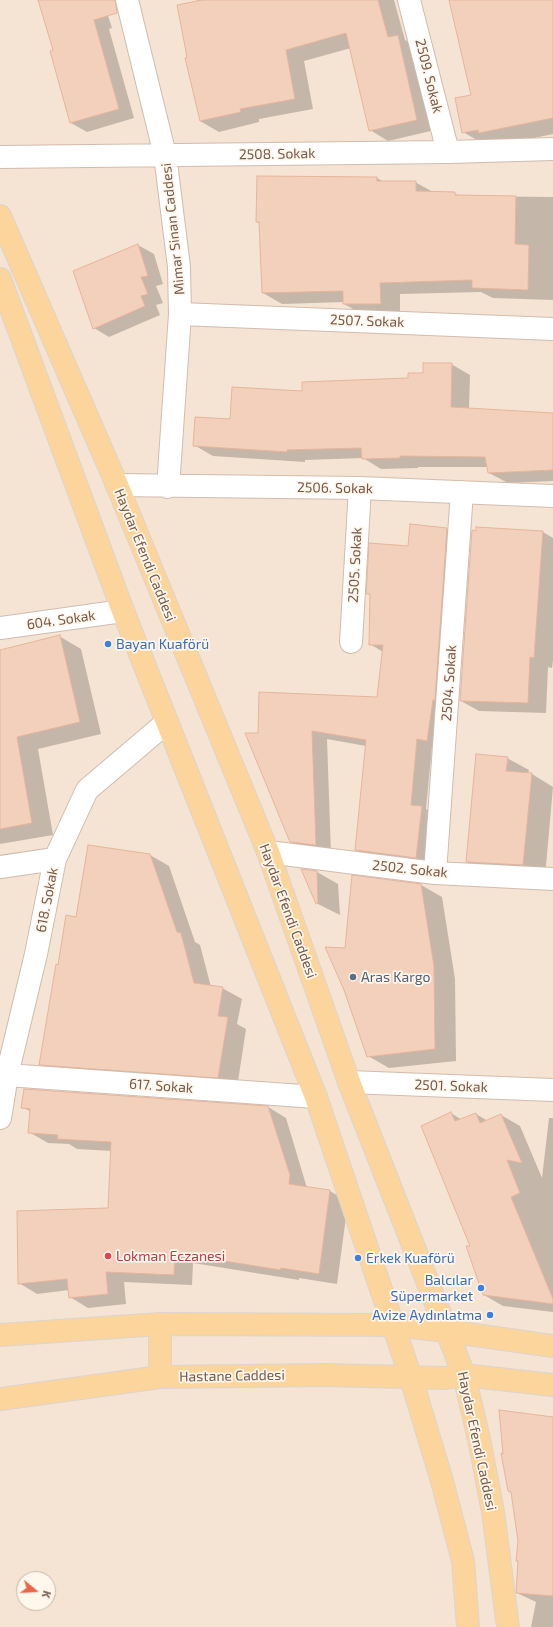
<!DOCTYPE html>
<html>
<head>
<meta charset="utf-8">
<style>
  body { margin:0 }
  #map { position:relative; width:553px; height:1627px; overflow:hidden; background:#fdf3e5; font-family:"Exo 2",sans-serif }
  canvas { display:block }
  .north { position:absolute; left:16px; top:1571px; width:40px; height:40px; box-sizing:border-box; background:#fff7ec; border:1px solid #c8b7ab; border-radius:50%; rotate:108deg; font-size:11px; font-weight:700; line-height:16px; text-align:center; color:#76584a }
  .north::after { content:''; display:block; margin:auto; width:14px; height:18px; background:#e96548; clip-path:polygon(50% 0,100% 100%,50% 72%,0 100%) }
</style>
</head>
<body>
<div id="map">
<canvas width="553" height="1627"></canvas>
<div class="north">K</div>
</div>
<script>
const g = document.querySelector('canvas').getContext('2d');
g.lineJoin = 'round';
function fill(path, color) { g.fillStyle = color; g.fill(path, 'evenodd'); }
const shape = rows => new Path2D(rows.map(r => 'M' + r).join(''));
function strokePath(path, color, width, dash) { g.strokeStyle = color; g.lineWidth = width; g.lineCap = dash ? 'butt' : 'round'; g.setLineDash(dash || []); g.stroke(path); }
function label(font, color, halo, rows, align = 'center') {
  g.font = font + ' "Exo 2",sans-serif'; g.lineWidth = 3.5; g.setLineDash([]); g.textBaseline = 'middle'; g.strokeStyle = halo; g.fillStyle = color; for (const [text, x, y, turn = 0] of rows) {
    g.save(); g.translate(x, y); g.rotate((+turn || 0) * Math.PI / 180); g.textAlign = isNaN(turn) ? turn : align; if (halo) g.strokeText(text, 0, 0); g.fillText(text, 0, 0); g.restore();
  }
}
fill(shape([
  [0,0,553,0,553,1627,0,1627],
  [24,1579,48,1579,48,1603,24,1603]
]), '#f5e4d3');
fill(shape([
  [39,0,103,0,112,28,109,29,134,118,87,132,71,123,54,51],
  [197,0,394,0,405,40,416,47,435,130,388,141,370,130,351,48,304,61,313,109,259,119,259,122,219,132,200,121,188,58],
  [450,0,553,0,553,134,501,145,484,144,463,132,472,96],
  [377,178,384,182,415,182,433,192,454,193,459,196,553,197,553,300,493,298,481,292,400,294,400,315,364,315,344,304,344,302,282,304,263,293,260,224,257,222],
  [138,245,154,254,163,284,156,286,163,303,156,305,160,315,109,337,94,328],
  [451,364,470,375,469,409,553,414,553,481,508,483,489,473,488,467,418,467,418,468,381,469,363,458,305,460,305,462,213,456,194,445,231,420,304,392,409,379],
  [447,529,462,538,442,749,432,747,426,809,437,816,432,866,371,859,356,850,366,746,327,739,331,854,307,851,291,842,259,734,378,698,383,652,370,644,371,596,367,593,409,547],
  [543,532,553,538,553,660,552,668,548,667,546,713,479,711,461,701],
  [59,636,81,649,101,734,38,749,53,835,0,844,0,651],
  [507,758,529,770,528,774,532,774,553,787,545,877,489,874,467,862],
  [150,855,169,866,195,942,200,945,211,987,222,988,242,999,237,1024,246,1029,237,1088,59,1075,40,1064,59,966,77,918],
  [317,872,338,884,340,915,316,903],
  [421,885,442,897,455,979,456,1061,389,1068,368,1056,346,949],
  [23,1107,268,1107,286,1118,307,1188,330,1191,348,1202,337,1284,299,1278,299,1280,193,1263,192,1285,124,1282,126,1304,88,1308,70,1297,69,1290,37,1294,19,1283,109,1209,112,1151,77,1149,69,1144,48,1143,29,1132,31,1112],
  [451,1113,462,1120,476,1114,488,1121,501,1115,520,1126,542,1178,549,1118,553,1118,553,1312,503,1306,484,1295,472,1247],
  [553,1418,553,1627,531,1627,536,1602,517,1593]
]), '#0003');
const building = shape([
  [38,0,115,0,117,13,94,20,119,109,70,123,50,51,53,50,38,0],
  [202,0,378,0,388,37,398,35,417,120,369,131,346,33,286,50,295,99,240,109,241,112,200,121,185,58,187,57,177,5,202,0],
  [449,0,553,0,553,118,479,133,478,130,462,133,455,98,471,95,449,0],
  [257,176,377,177,377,181,416,181,416,191,455,192,455,195,516,196,515,244,529,245,528,290,472,288,472,280,380,283,381,304,343,304,343,291,262,293,259,222,256,222,257,176],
  [138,244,148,276,141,277,148,294,141,296,145,306,93,329,73,271,138,244],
  [423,363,452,363,451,407,553,413,553,470,488,473,485,457,400,456,400,458,362,459,361,448,287,450,287,452,193,446,195,417,230,419,232,387,302,391,302,382,408,378,408,373,423,373,423,363],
  [410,524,447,528,435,700,433,700,427,741,417,739,411,805,422,806,416,858,355,850,366,740,312,731,316,845,290,842,245,733,258,733,259,692,377,697,383,645,369,645,370,594,366,594,369,543,408,546,410,524],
  [476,527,543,531,534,658,530,657,528,703,460,701,472,530,476,531,476,527],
  [60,635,80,722,17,737,32,823,0,829,0,650,60,635],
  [476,754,508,757,506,771,532,773,523,865,466,862,476,754],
  [88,845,150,854,177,932,181,933,194,983,223,987,218,1016,228,1017,218,1078,39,1065,56,964,58,965,66,915,76,917,88,845],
  [301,869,317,871,318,903,316,904,301,869],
  [352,875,421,884,434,966,435,1049,367,1057,344,990,325,947,345,948,352,875],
  [24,1089,268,1106,290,1175,289,1184,330,1190,319,1274,281,1268,280,1270,175,1253,174,1275,106,1272,108,1294,69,1298,67,1279,18,1284,17,1211,108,1208,111,1142,57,1139,58,1135,28,1133,30,1109,21,1108,24,1089],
  [451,1112,455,1121,476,1113,480,1123,501,1114,522,1163,507,1160,520,1193,511,1197,553,1299,553,1304,483,1295,466,1246,470,1246,421,1126,451,1112],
  [499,1410,553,1417,553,1596,516,1593,518,1561,516,1561,518,1541,511,1492,508,1491,501,1453,503,1454,499,1410]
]);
fill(building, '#f3d0bc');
strokePath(building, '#e6b59c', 1);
const minor = shape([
  [127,0,165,155,179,267,180,314,168,487],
  [409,0,448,152],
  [0,157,448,152,553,149],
  [180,314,553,329],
  [117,485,360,488,553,496],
  [0,628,123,611],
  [351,642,360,488],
  [268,852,435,873,553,879],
  [0,867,55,859],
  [435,873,462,492],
  [0,1076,7,1075,316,1097],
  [349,1082,553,1090],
  [0,1118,7,1075,36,954,55,859,87,790,167,722]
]);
const major = shape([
  [0,216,117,485,268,852,349,1082,464,1375,479,1439,493,1512,508,1627],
  [0,279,123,611,316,1097,411,1378,442,1481,463,1561,468,1627],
  [0,1335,160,1324,393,1325,447,1331,553,1346],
  [160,1377,160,1324],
  [0,1399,160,1377,324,1375,446,1378,464,1375,553,1385]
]);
strokePath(minor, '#d1bcae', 24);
strokePath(major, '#dbd4d0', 24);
strokePath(minor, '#fff', 22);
strokePath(major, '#fcd59d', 22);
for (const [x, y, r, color] of [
  [108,644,4,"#3f7fe0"],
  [353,977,4,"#5c6f8a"],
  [108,1256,4,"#e0444e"],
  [358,1258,4,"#3f7fe0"],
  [481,1288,4,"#3f7fe0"],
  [490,1315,4,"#3f7fe0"]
]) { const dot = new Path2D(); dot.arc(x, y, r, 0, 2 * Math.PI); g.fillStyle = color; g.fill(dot); strokePath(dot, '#fff7ec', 1.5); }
label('14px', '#76584a', '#fff7ec', [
  ["2509. Sokak",429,76,76],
  ["2508. Sokak",277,154,-1],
  ["Mimar Sinan Caddesi",173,229,-96],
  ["2507. Sokak",367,321,2],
  ["2506. Sokak",335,488,1],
  ["Haydar Efendi Caddesi",145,555,68],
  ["2505. Sokak",355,565,-87],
  ["604. Sokak",61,620,-8],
  ["2504. Sokak",449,683,-86],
  ["2502. Sokak",410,869,6],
  ["618. Sokak",47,900,-79],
  ["Haydar Efendi Caddesi",288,911,70],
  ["617. Sokak",161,1086,4],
  ["2501. Sokak",451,1086,2],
  ["Hastane Caddesi",232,1376,-1],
  ["Haydar Efendi Caddesi",477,1441,78]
]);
label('14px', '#366cbe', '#fff7ec', [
  ["Bayan Kuaförü",116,644],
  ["Erkek Kuaförü",366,1258],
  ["Balcılar",473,1280,"right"],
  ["Süpermarket",473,1296,"right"],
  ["Avize Aydınlatma",482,1315,"right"]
], 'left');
label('14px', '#4e5e75', '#fff7ec', [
  ["Aras Kargo",361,977]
], 'left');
label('14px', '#be3a42', '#fff7ec', [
  ["Lokman Eczanesi",116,1256]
], 'left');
</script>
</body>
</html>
